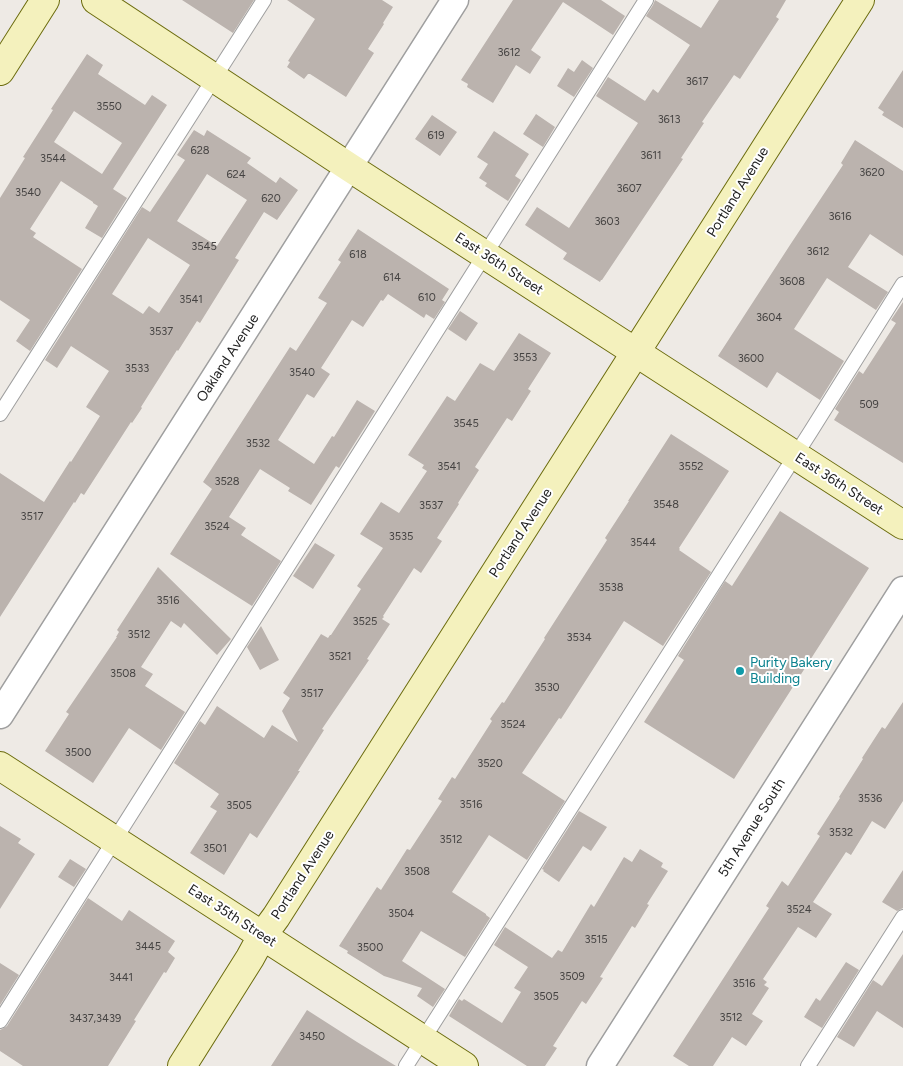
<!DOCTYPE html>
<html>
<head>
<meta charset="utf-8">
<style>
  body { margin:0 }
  canvas { display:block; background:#eeeae5 }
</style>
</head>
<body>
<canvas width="903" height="1066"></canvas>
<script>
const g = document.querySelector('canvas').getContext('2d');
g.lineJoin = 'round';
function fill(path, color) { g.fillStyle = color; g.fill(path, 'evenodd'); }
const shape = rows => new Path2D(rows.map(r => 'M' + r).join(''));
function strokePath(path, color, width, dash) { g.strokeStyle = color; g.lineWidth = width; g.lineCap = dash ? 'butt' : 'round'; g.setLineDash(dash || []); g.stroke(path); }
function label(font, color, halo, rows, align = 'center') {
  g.font = font + ' Figtree,sans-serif'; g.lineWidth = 4; g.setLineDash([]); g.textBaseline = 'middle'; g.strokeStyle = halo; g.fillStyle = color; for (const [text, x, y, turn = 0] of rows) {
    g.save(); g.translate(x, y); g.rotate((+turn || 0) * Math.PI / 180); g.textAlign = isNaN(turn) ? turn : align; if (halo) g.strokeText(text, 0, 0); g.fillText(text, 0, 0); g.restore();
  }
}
fill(shape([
  [182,0,254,0,233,33],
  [287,0,382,0,393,7,383,23,384,24,368,49,374,53,346,97,310,74,308,74,304,79,287,67,290,62,288,61,315,19],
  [513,0,601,0,625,16,613,35,563,2,531,50,541,57,530,74,516,65,493,103,467,87,468,84,461,80],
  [655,0,701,28,719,0,786,0,776,17,779,19,740,79,734,75,702,122,704,123,681,158,683,159,602,280,601,280,600,282,563,259,567,253,525,225,537,207,569,228,638,123,596,96,608,77,645,101,653,89,658,93,690,45,646,16,653,5],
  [87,54,103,65,98,74,145,105,152,95,167,105,113,189,127,198,102,238,85,228,98,206,93,203,93,202,61,181,30,229,36,233,33,237,82,269,30,351,16,341,30,320,0,300,0,198,25,158,23,157,53,110,51,109],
  [74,111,122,143,102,174,54,142],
  [582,60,593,68,574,97,557,86,568,68,574,72],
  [903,70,903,128,882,115,884,112,878,108],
  [536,114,555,127,543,147,523,134],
  [432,115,457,132,440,156,415,139],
  [194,130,204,136,207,130,251,158,247,163,276,183,280,177,298,190,277,220,264,212,235,258,239,260,200,323,197,321,178,351,177,350,141,407,142,408,132,423,131,422,84,495,81,493,75,503,74,502,0,617,0,473,44,502,70,461,71,462,100,416,86,407,109,371,71,346,57,368,45,360,142,207,150,212,185,160,177,155],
  [207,174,247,200,217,246,177,221],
  [148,238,190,265,159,313,149,306,143,314,112,294],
  [494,131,529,154,515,176,521,180,508,201,485,186,487,183,479,178,488,164,477,157],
  [855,140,903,171,903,256,870,234,848,267,888,292,876,310,827,278,794,329,844,361,820,400,777,372,767,388,718,356,790,245,843,165,841,163],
  [358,229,449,289,442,300,445,302,434,319,426,314,424,318,388,294,383,301,381,300,363,327,352,320,321,368,330,374,314,398,307,394,278,440,314,464,332,436,334,437,357,400,375,411,339,468,336,466,311,505,288,491,290,488,260,469,229,517,246,528,241,535,281,561,252,606,170,554,212,489,203,482,290,347,296,351,327,303,318,298,341,262,338,260],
  [903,302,903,463,834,420,839,412,835,409,859,371,863,374,896,323,891,320],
  [460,311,478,323,466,341,448,329],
  [519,333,551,353,528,389,531,391,512,421,507,418,475,467,479,470,458,503,459,504,437,538,442,541,421,573,414,568,383,616,384,617,382,619,390,624,367,659,369,660,322,729,324,730,298,771,300,771,257,838,250,833,224,875,190,853,217,811,210,807,219,794,174,763,200,721,205,725,217,706,264,738,272,725,298,742,282,711,290,698,283,693,321,634,328,638,330,635,331,635,361,589,357,586,383,548,360,534,381,502,399,513,427,471,422,468,424,465,408,455,447,396,455,401,480,363,494,371],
  [671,434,729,471,679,548,680,549,679,550,711,572,663,646,624,621,561,719,559,718,522,773,565,801,527,860,489,835,452,892,486,914,486,915,490,918,465,957,421,931,402,961,445,989,433,1007,417,996,422,988,384,976,347,953,348,951,339,946,377,887,381,890,407,849,410,850,442,801,438,799,452,777,455,779,492,721,490,719,502,702,504,703,545,639,544,638,607,540,605,538,629,501,628,501],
  [780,511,869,568,734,779,644,722,684,660,678,656,725,581,732,586],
  [315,543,335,555,313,589,293,576],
  [158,567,231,639,217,655,184,623,181,628,171,621,141,667,153,674,145,686,185,712,161,750,129,728,93,783,45,751,69,714,66,712,117,637,116,637,119,632,117,630],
  [261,626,279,660,260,670,247,647],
  [903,702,903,801,885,829,872,821,851,855,846,852,813,902,832,914,816,938,798,927,763,979,767,982,764,985,769,988,752,1014,763,1021,746,1046,732,1037,713,1066,689,1066,673,1056,769,908,766,906,782,881,788,886,820,836,817,834,840,798,839,797,863,759,862,758,882,727,885,729],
  [579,811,607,827,591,851,583,846,559,882,543,871,544,870,542,869],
  [0,826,21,839,18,843,35,854,0,909],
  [640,849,663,863,661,867,668,871,647,904,649,905,635,928,632,926,600,977,603,978,586,1004,582,1001,553,1046,557,1048,545,1066,527,1066,449,1016,459,999,462,1001,464,999,502,1023,521,992,514,988,528,967,494,945,505,927,552,958,558,950,562,952,591,904,594,907,624,857,632,862],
  [70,859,86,869,74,887,58,877],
  [903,870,903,908,897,911,882,902],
  [88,898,122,921,129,910,175,941,168,952,175,958,166,973,164,972,134,1020,136,1021,108,1066,23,1066,0,1051,0,1030,4,1028,7,1026],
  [903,954,903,1028,877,1011,854,1047,837,1037,873,980,882,986],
  [846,962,859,970,822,1028,804,1017,816,998,820,1001],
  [0,963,19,975,0,1005],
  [307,1010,357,1042,396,1066,271,1066]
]), '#bbb3ae');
const lane = shape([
  [0,414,264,0],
  [0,1021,646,0],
  [406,1066,811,431,903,284],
  [808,1066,903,917]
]);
const street = shape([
  [0,715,455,0],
  [600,1066,903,590]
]);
const secondary = shape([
  [96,0,349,167,903,525],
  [0,71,45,0],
  [0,766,464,1066],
  [182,1066,250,958,262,936,276,917,860,0]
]);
strokePath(lane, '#9f9f9f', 16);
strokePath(street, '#9f9f9f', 29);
strokePath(secondary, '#6c6c0e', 30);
strokePath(lane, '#fff', 14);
strokePath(street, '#fff', 26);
strokePath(secondary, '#f4f1bd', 28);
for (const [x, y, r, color] of [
  [740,671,5,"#0f9aa8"]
]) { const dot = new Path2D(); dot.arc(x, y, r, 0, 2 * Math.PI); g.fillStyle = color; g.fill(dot); strokePath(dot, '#fff', 2); }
label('11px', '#454342', null, [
  ["3612",509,53],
  ["3617",697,82],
  ["3550",109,107],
  ["3613",669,120],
  ["619",436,136],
  ["628",200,151],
  ["3611",651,156],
  ["3544",53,159],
  ["3620",872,173],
  ["624",236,175],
  ["3607",629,189],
  ["3540",28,193],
  ["620",271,199],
  ["3616",840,217],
  ["3603",607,222],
  ["3545",204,247],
  ["3612",818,252],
  ["618",358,255],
  ["614",392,278],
  ["3608",792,282],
  ["610",427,298],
  ["3541",191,300],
  ["3604",769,318],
  ["3537",161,332],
  ["3553",525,358],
  ["3600",751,359],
  ["3533",137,369],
  ["3540",302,373],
  ["509",869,405],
  ["3545",466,424],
  ["3532",258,444],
  ["3541",449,467],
  ["3552",691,467],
  ["3528",227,482],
  ["3548",666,505],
  ["3537",431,506],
  ["3517",32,517],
  ["3524",217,527],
  ["3535",401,537],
  ["3544",643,543],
  ["3538",611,588],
  ["3516",168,601],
  ["3525",365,622],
  ["3512",139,635],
  ["3534",579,638],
  ["3521",340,657],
  ["3508",123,674],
  ["3530",547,688],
  ["3517",312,694],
  ["3524",513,725],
  ["3500",78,753],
  ["3520",490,764],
  ["3536",870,799],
  ["3516",471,805],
  ["3505",239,806],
  ["3532",841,833],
  ["3512",451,840],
  ["3501",215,849],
  ["3508",417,872],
  ["3524",799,910],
  ["3504",401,914],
  ["3515",596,940],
  ["3445",148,947],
  ["3500",370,948],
  ["3509",572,977],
  ["3441",121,978],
  ["3516",744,984],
  ["3505",546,997],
  ["3512",731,1018],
  ["3437,3439",95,1019],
  ["3450",312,1037]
]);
label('14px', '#1e1e1e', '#fff', [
  ["Portland Avenue",738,192,-58],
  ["East 36th Street",499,264,33],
  ["Oakland Avenue",228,358,-57],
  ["East 36th Street",839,484,33],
  ["Portland Avenue",521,533,-57],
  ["5th Avenue South",752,828,-58],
  ["Portland Avenue",303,875,-57],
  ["East 35th Street",232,916,33]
]);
label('14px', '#0d838f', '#fff', [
  ["Purity Bakery",750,663],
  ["Building",750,679]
], 'left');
</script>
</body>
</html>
